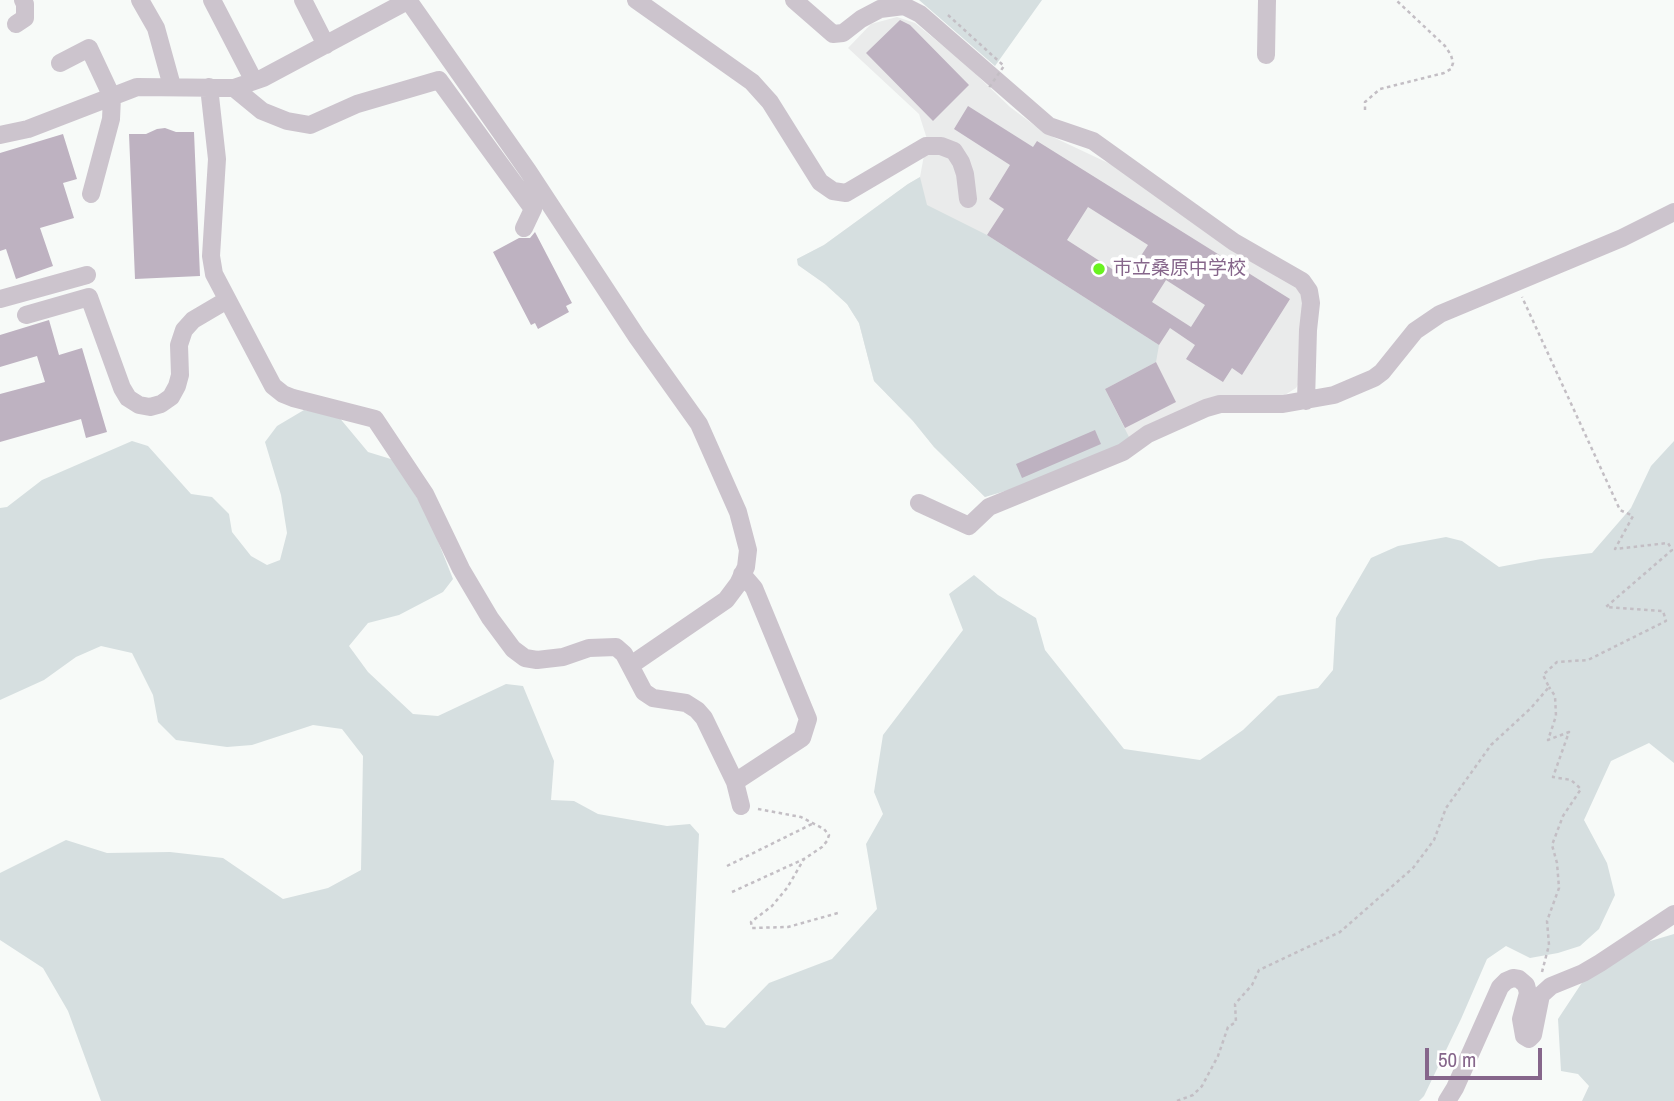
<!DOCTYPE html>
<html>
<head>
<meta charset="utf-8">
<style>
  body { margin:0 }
  #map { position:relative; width:1674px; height:1101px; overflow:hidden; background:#f7faf8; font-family:"Archivo Narrow",sans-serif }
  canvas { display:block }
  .scale { position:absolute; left:1425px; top:1048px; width:117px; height:32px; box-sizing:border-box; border:4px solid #86668b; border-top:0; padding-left:9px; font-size:21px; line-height:24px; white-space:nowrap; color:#86668b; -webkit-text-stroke:5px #fff; paint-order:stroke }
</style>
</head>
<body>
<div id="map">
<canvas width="1674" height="1101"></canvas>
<div class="scale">50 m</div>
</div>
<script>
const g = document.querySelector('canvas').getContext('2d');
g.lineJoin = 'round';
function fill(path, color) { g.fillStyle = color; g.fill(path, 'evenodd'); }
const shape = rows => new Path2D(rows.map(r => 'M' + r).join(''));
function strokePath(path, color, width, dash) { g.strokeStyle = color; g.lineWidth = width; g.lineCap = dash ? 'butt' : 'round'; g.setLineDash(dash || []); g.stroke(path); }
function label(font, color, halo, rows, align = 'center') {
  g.font = font + ' "Archivo Narrow","Noto Sans JP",sans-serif'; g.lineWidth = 7; g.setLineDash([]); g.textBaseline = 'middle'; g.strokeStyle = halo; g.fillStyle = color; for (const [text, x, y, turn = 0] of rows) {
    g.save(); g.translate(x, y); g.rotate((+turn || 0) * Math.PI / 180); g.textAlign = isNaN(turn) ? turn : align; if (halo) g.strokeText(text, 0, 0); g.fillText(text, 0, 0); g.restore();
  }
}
fill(shape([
  [897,17,915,23,963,62,1010,107,1034,125,1055,138,1121,169,1298,287,1304,303,1300,381,1296,388,1280,398,1238,400,985,497,934,447,913,421,874,381,859,323,847,304,825,284,798,265,797,259,824,245,908,184,920,177,927,139,919,114,848,48,871,24]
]), '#eaebeb');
fill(shape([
  [919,0,1042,0,995,66],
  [920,177,927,205,987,235,1159,345,1156,362,1105,389,1130,439,1116,448,1019,487,985,497,934,447,913,421,874,381,859,323,847,304,825,284,798,265,797,259,824,245,908,184],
  [304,410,338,416,368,452,394,460,428,516,453,579,443,592,399,615,368,623,349,646,368,672,413,714,438,716,506,684,523,686,554,761,551,800,574,801,598,814,667,826,690,824,699,834,691,1003,706,1025,725,1028,769,983,832,959,877,909,866,844,883,814,874,792,883,735,963,630,949,594,974,575,998,595,1036,618,1045,650,1124,749,1200,760,1243,730,1278,696,1318,688,1333,670,1336,618,1371,558,1398,546,1446,537,1462,541,1499,567,1541,559,1592,553,1631,508,1651,466,1674,441,1674,763,1649,743,1611,761,1584,820,1607,863,1615,895,1599,929,1580,946,1558,953,1530,958,1506,946,1487,959,1461,1019,1424,1096,1419,1101,101,1101,68,1011,43,968,0,940,0,873,66,840,107,853,170,852,223,858,283,899,328,888,361,870,363,756,342,729,313,725,252,745,227,747,176,740,158,722,153,695,132,653,101,646,76,657,44,680,0,700,0,508,7,507,42,480,132,441,148,446,191,494,212,497,229,514,232,532,251,556,267,565,280,560,287,533,281,495,265,442,277,426],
  [1674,934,1674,1101,1582,1101,1589,1086,1578,1074,1561,1071,1558,1019,1589,972,1630,947]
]), '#d6dfe0');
fill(shape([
  [900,20,910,25,969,85,933,121,866,53],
  [968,106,1033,147,1037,141,1290,299,1242,375,1232,368,1223,382,1186,359,1195,345,1170,328,1159,345,987,235,1004,209,989,199,1010,165,954,129],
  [1088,207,1148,245,1133,268,1129,266,1123,276,1067,240],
  [1166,280,1205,305,1191,327,1152,302],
  [165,128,176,132,194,132,200,276,135,279,129,134,146,134,157,129],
  [63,134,77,179,63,183,74,218,40,228,53,266,16,279,6,249,0,251,0,153],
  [535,232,572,303,566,306,569,312,538,329,535,323,531,325,493,252,519,238,530,238],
  [49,320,59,355,82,348,107,432,86,438,81,419,0,442,0,394,45,382,37,356,0,367,0,335],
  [1156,362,1176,402,1125,428,1105,389],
  [1095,430,1101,444,1022,478,1016,464]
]), '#beb2c1');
strokePath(shape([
  [1365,110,1365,102,1380,89,1444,73,1451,69,1453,63,1451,55,1445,46,1396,0],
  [758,809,801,817,824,829,829,835,827,841,822,847,804,859,787,888,772,906,751,922,752,928,788,927,838,913],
  [727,866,814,823],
  [732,892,804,859],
  [1542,972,1549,945,1547,921,1559,888,1557,863,1552,845,1563,816,1581,789,1571,780,1553,777,1569,732,1548,740,1556,716,1555,696,1549,687],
  [1177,1101,1193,1095,1202,1086,1218,1056,1228,1027,1236,1022,1235,1004,1252,985,1259,970,1340,932,1413,868,1434,840,1446,808,1491,745,1531,708,1549,687,1543,675,1557,662,1588,660,1666,621,1663,611,1606,607,1672,550,1668,543,1615,549,1633,516,1620,510,1522,297]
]), '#c3bec4', 2.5, [3.5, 3.5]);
strokePath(shape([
  [140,0,156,28,172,86],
  [212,0,254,81],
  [303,0,326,45],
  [408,0,528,171,637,337,699,424,738,512,748,550,746,567,738,584,726,600,631,665],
  [636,0,752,82,770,102,820,182,833,191,846,193,926,146,941,146,954,151,961,162,965,174,968,199],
  [794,0,833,34,843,33,861,19,880,9,904,6,920,14,1049,126,1093,141,1234,242,1302,281,1309,291,1311,303,1308,330,1306,401],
  [16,24,25,18,25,4,23,0],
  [1266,55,1267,0],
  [60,63,89,48,112,97,111,119,91,194],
  [209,87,217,159,211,256,214,274,273,386,283,394,293,398,375,419,425,494,461,569,490,618,513,649,525,658,537,660,563,657,589,648,616,647,624,654,644,692,653,698,686,703,697,710,704,718,735,782,741,806],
  [234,88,262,111,287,121,310,125,357,104,439,80,533,209,524,228],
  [0,135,28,129,137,87,234,88,263,78,409,0],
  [0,299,87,275],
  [26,315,89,297,122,388,128,398,139,405,150,407,161,404,171,397,177,386,180,375,179,345,184,330,193,320,227,300],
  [919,503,969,526,989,507,1123,452,1148,434,1206,408,1220,404,1283,404,1334,395,1374,378,1382,372,1415,331,1440,314,1622,238,1674,212],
  [735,782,802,738,808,719,754,588,742,574],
  [1447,1101,1455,1088,1500,987,1506,981,1513,978,1519,979,1526,985,1528,993,1521,1019,1524,1036,1529,1039,1533,1035,1541,995,1551,986,1583,973,1600,963,1674,914]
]), '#ccc4cd', 18);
strokePath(shape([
  [948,15,1004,66,988,89]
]), '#c3bec4', 2.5, [3.5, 3.5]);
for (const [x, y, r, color] of [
  [1099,269,7,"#68f21f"]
]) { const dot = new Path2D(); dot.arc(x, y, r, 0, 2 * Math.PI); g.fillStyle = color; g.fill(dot); strokePath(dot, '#fff', 2.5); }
label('19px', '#86668b', '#fff', [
  ["市立桑原中学校",1113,269]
], 'left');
</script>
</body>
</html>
